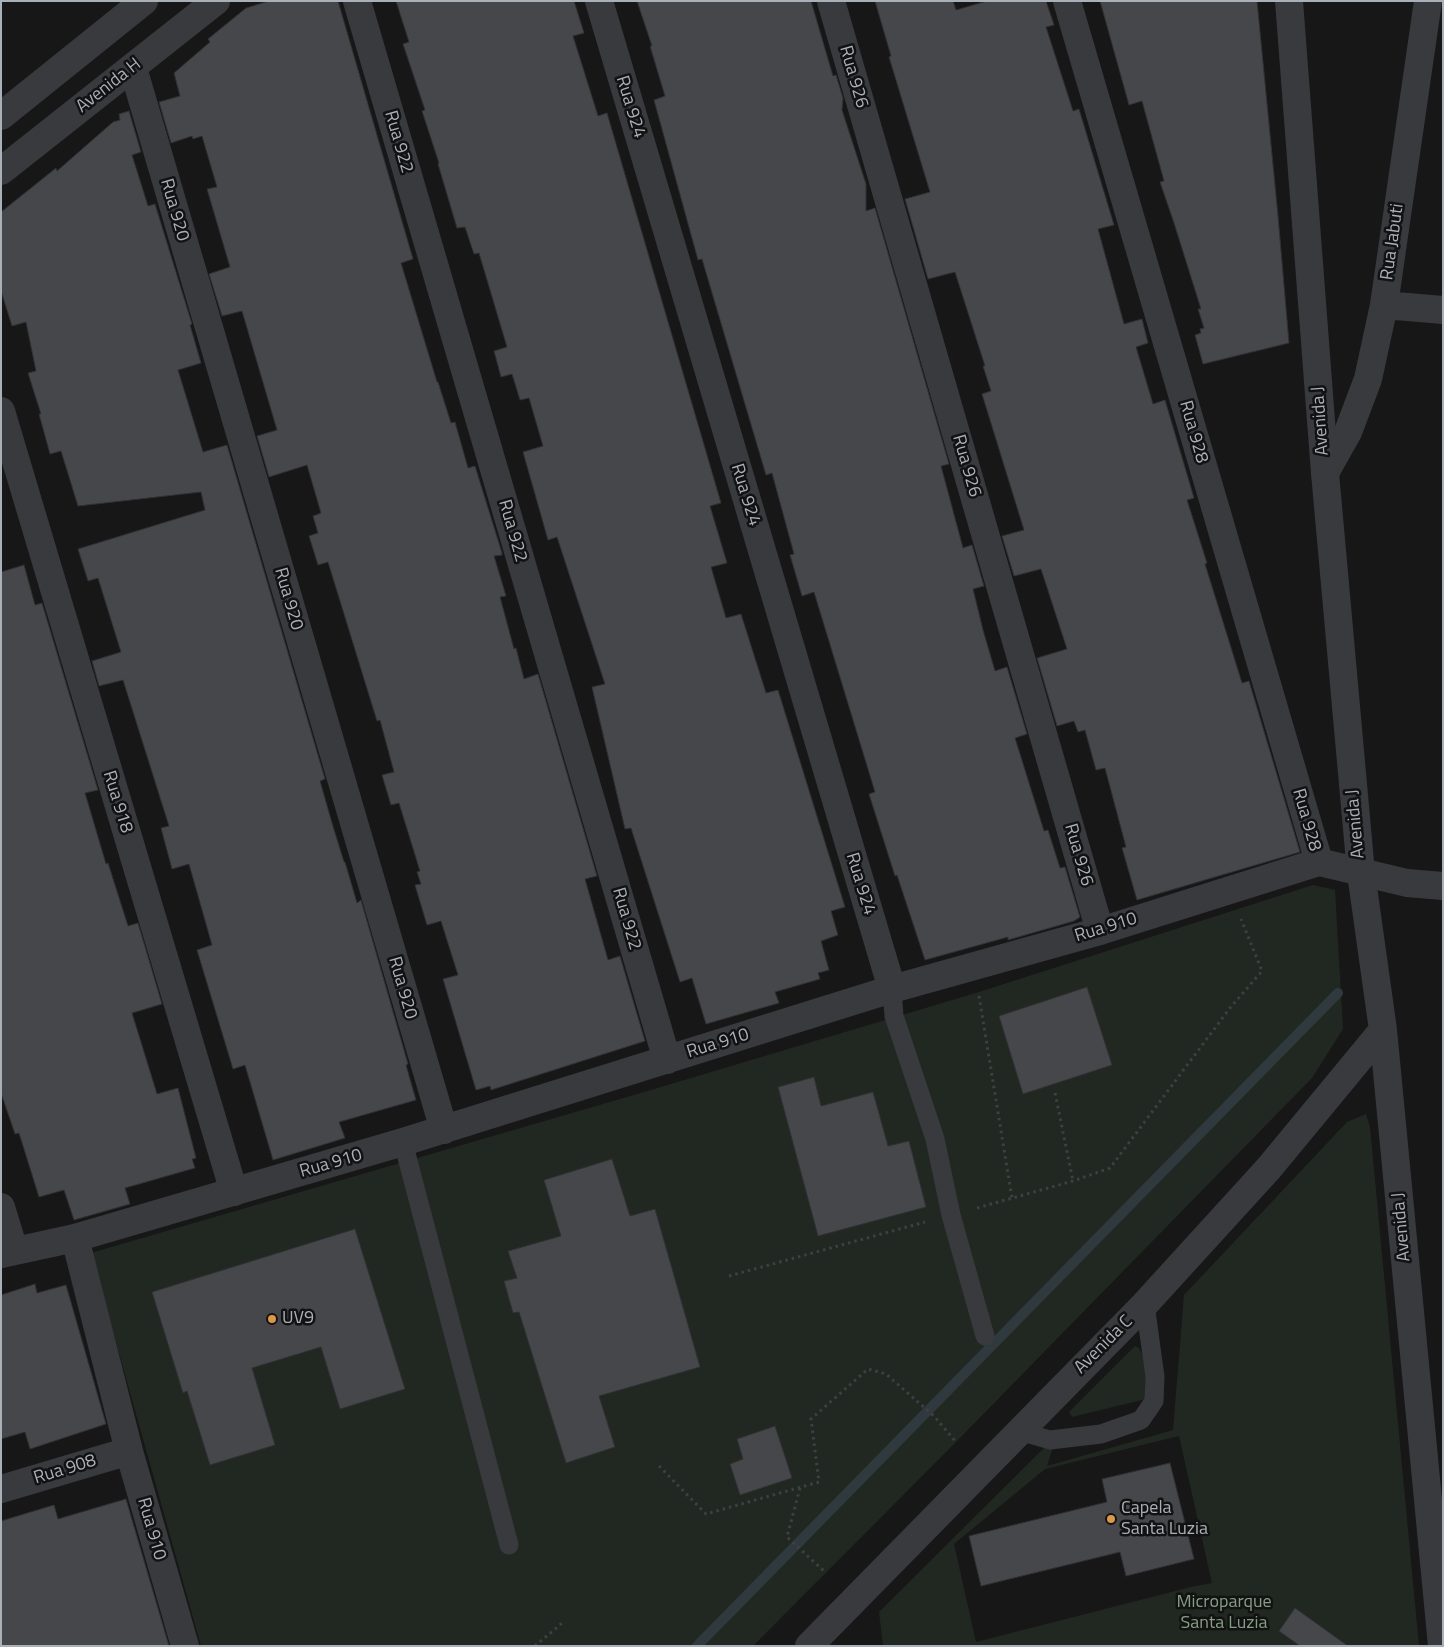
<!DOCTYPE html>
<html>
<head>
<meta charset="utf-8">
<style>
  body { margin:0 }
  #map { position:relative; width:1444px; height:1647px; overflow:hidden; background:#171718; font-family:"Titillium Web",sans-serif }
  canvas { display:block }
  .frame { position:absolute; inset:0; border:2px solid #aab0b7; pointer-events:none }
</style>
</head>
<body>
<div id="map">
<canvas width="1444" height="1647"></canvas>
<div class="frame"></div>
</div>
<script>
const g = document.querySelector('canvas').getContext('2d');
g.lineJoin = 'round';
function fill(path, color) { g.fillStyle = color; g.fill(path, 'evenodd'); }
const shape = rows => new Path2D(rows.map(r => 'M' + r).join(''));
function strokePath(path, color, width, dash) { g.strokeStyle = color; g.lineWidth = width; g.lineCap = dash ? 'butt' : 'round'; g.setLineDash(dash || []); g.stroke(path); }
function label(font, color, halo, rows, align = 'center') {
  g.font = font + ' "Titillium Web",sans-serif'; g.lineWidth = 5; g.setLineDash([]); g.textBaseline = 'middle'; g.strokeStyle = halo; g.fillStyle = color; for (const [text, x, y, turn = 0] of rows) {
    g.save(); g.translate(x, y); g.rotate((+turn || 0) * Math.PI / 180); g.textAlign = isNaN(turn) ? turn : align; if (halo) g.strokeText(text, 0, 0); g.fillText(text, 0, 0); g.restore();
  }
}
fill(shape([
  [1313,885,1335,890,1343,1029,1312,1078,956,1442,753,1646,201,1646,91,1253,651,1090,979,992],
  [1366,1114,1370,1127,1419,1646,883,1646,879,1612,1047,1445,1053,1447,1047,1466,1173,1430,1184,1295,1347,1122],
  [1179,1436,1212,1583,1191,1587,976,1642,954,1544,1045,1469],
  [1135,1346,1139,1348,1143,1356,1149,1392,1146,1399,1072,1417,1069,1412]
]), '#212821');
strokePath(shape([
  [697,1646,1338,993]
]), '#30393d', 10);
const building = shape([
  [269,1,338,1,413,259,401,263,437,382,438,382,451,423,455,422,468,468,475,466,502,553,502,555,494,556,506,596,500,597,514,649,516,648,524,679,538,674,597,876,585,879,608,960,620,956,645,1041,491,1090,490,1086,476,1090,443,979,458,975,441,921,427,925,415,885,421,884,417,872,420,871,399,803,391,805,382,775,394,772,380,720,377,721,328,562,318,565,309,536,318,533,313,516,321,513,307,465,269,477,257,436,277,430,242,311,222,316,209,274,230,267,207,189,217,187,202,136,193,139,192,136,171,143,159,102,180,96,174,73,210,42,208,39,246,8,269,1],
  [396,1,574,1,584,33,573,36,598,116,607,113,721,503,710,506,727,563,711,567,726,618,741,614,766,693,778,690,845,907,831,911,838,935,821,941,829,970,818,973,820,979,775,992,779,1003,706,1024,692,978,680,982,631,828,625,829,592,687,605,684,557,537,548,540,523,452,543,446,529,398,520,400,512,374,501,377,494,351,507,347,479,253,474,254,465,227,457,228,438,164,439,163,422,111,425,110,403,44,409,42,396,1],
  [637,1,811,1,833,76,836,75,843,98,842,110,866,184,866,211,875,208,949,464,941,466,963,548,972,545,984,586,973,589,983,630,995,671,1007,667,1027,734,1015,738,1044,831,1048,830,1060,868,1065,867,1080,917,1074,921,1008,940,1008,937,925,960,897,875,895,876,869,794,875,792,814,592,802,596,790,555,794,554,772,473,766,475,702,259,698,260,654,100,665,96,650,46,652,46,637,1],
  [875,1,953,1,956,10,987,1,1046,1,1054,25,1046,27,1073,111,1079,109,1114,225,1098,229,1124,324,1142,319,1148,343,1136,347,1153,404,1165,400,1194,498,1187,500,1207,563,1205,564,1242,683,1249,681,1300,852,1137,900,1122,848,1126,847,1105,768,1096,770,1085,730,1078,732,1074,721,1057,726,1037,658,1067,649,1041,569,1014,576,1002,536,1024,530,982,394,991,391,983,366,985,366,955,272,928,279,905,199,930,192,889,57,891,56,875,1],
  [1100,1,1257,1,1278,216,1289,343,1203,364,1195,335,1201,333,1200,329,1204,328,1198,309,1201,309,1174,223,1160,182,1164,181,1142,101,1129,105,1100,1],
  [129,111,141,152,132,155,148,206,155,204,192,324,190,325,201,363,178,370,203,452,227,445,325,779,320,781,332,823,344,862,345,862,357,903,361,900,408,1064,406,1065,416,1100,339,1122,345,1138,273,1160,245,1065,233,1069,197,950,212,945,189,864,172,869,161,828,169,826,123,680,99,686,92,661,121,652,98,578,88,581,78,549,205,510,201,492,78,506,61,451,50,454,39,414,41,414,28,373,36,371,26,322,12,326,1,291,1,212,56,168,57,171,113,122,120,120,119,114,129,111],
  [24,565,35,605,42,603,98,790,85,793,106,864,108,863,128,926,138,923,162,1004,132,1013,157,1094,178,1088,196,1158,192,1159,195,1168,125,1188,130,1204,74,1220,64,1190,39,1197,19,1133,15,1134,1,1093,1,572,24,565],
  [1087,987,1112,1065,1023,1094,999,1016,1087,987],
  [814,1077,821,1106,873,1092,888,1146,909,1141,926,1207,818,1236,778,1087,814,1077],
  [612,1159,630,1216,655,1209,700,1367,599,1396,615,1447,566,1463,519,1312,513,1313,504,1281,517,1278,508,1251,561,1236,544,1180,612,1159],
  [355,1229,405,1389,340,1409,321,1347,252,1368,275,1445,210,1465,187,1391,183,1393,152,1292,355,1229],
  [35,1284,37,1293,66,1285,106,1424,30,1449,25,1432,1,1439,1,1295,35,1284],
  [775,1426,792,1478,740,1495,730,1464,743,1459,737,1439,775,1426],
  [1170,1463,1194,1559,1126,1576,1120,1552,981,1586,969,1536,1107,1502,1102,1479,1170,1463],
  [126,1499,169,1646,1,1646,1,1521,54,1505,58,1519,126,1499],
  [1295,1608,1348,1646,1300,1646,1279,1631,1295,1608]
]);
fill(building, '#46474b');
strokePath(building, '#313134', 1);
strokePath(shape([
  [979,996,1012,1198],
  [1055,1093,1073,1181],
  [977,1208,1073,1181,1110,1168,1230,1008,1262,971,1241,919],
  [729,1276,925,1222],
  [659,1466,706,1514,819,1482,811,1419,868,1369,886,1374,934,1416,956,1442],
  [800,1488,787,1537,825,1572],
  [535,1646,562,1623]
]), '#3e4044', 3, [2.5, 4]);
strokePath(shape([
  [892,989,894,1016,935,1139,951,1215,985,1336],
  [403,1142,509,1545],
  [1019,1431,1050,1440,1101,1434,1141,1420,1154,1401,1155,1377,1145,1304]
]), '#383a3d', 19);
strokePath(shape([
  [357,1,667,1060],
  [599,1,892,989],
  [831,1,1100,931],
  [1067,1,1319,862],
  [133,68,444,1130],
  [1384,305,1443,310],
  [1,411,234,1192],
  [1325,473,1348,432,1368,379,1384,305,1428,1],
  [1,1207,14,1250],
  [75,1238,129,1451,185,1646],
  [1,1254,75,1238,403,1142,892,989,1100,931,1319,862,1407,883,1443,886],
  [1,1489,129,1451]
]), '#383a3d', 28);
strokePath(shape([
  [1289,1,1325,473,1361,873,1383,1030,1442,1646],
  [1,116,144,1],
  [1,171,216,1],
  [809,1646,1145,1304,1269,1168,1383,1030]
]), '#383a3d', 28);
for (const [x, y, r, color] of [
  [272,1319,5,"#dd974a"],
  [1111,1519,5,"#dd974a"]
]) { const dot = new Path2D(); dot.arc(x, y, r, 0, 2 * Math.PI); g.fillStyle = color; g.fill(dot); strokePath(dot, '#121213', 2); }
label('18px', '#aab0b7', '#121213', [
  ["Rua 926",853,77,74],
  ["Avenida H",109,86,-38],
  ["Rua 924",630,107,73],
  ["Rua 922",398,142,74],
  ["Rua 920",174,210,74],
  ["Rua Jabuti",1393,242,-82],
  ["Avenida J",1321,421,-94],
  ["Rua 928",1193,432,74],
  ["Rua 926",966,466,74],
  ["Rua 924",745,495,73],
  ["Rua 922",512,531,74],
  ["Rua 920",288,599,74],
  ["Rua 918",117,802,73],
  ["Rua 928",1306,820,74],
  ["Avenida J",1356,824,-95],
  ["Rua 926",1078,855,74],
  ["Rua 924",860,884,73],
  ["Rua 922",626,919,74],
  ["Rua 910",1106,928,-17],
  ["Rua 920",402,988,74],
  ["Rua 910",718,1044,-17],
  ["Rua 910",331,1164,-16],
  ["Avenida J",1402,1227,-95],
  ["Avenida C",1104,1345,-45],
  ["Rua 908",65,1470,-17],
  ["Rua 910",151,1529,74]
]);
label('18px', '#aab0b7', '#121213', [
  ["UV9",282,1319],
  ["Capela",1121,1509],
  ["Santa Luzia",1121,1530]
], 'left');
label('18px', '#869f84', '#121213', [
  ["Microparque",1224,1603],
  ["Santa Luzia",1224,1624]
]);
</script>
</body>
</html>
